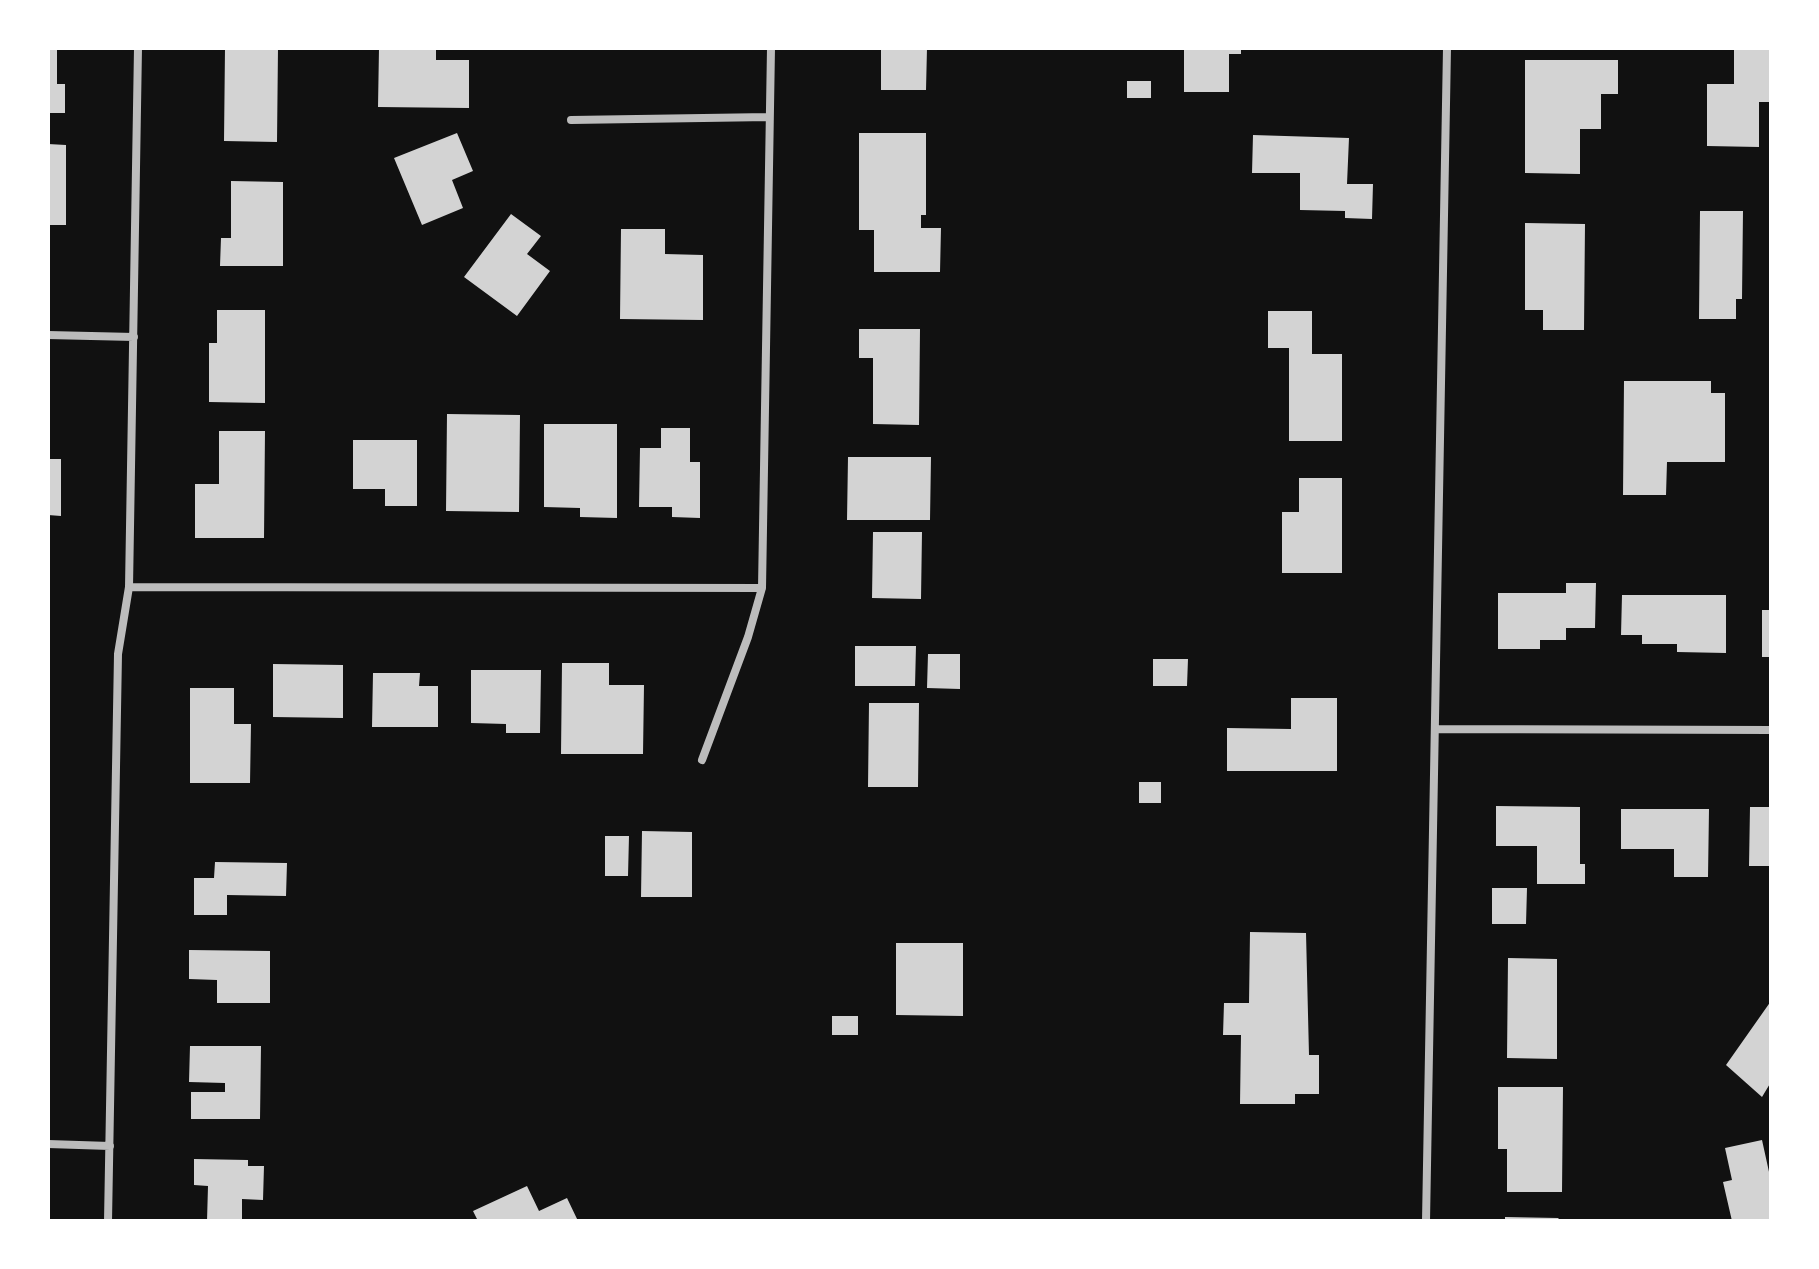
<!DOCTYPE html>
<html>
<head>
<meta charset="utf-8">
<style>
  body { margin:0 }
  #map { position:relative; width:1819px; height:1269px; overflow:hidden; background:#111; font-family:Overpass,sans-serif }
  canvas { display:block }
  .frame { position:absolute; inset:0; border:50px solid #fff; pointer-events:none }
</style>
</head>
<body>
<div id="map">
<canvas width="1819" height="1269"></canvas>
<div class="frame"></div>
</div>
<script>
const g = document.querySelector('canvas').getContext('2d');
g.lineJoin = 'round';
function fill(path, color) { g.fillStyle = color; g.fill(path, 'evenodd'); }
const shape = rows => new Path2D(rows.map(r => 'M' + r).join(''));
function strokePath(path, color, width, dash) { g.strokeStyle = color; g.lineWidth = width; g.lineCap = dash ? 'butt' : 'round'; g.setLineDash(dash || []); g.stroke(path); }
fill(shape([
  [48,48,57,48,57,84,65,84,65,113,48,113],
  [225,48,278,48,277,142,224,141],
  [379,48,436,48,436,60,469,60,469,108,378,107],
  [881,48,927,48,926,90,881,90],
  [1184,48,1241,48,1241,54,1229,54,1229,92,1184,92],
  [1734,49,1771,49,1771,102,1759,102,1759,147,1707,146,1707,84,1734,84],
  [1525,60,1618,60,1618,94,1601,94,1601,129,1580,129,1580,174,1525,173],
  [1127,81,1151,81,1151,98,1127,98],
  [457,133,473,171,452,180,463,208,422,225,394,158],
  [859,133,926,133,926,215,921,215,921,228,941,228,940,272,874,272,874,230,859,230],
  [1253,135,1349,138,1347,184,1373,184,1372,219,1345,218,1345,211,1300,210,1300,173,1252,173],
  [48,144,66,145,66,225,48,225],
  [231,181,283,182,283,266,220,266,221,238,231,238],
  [1700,211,1743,211,1742,299,1736,299,1736,319,1699,319],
  [511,214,541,236,527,254,550,271,517,316,464,277],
  [1525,223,1585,224,1584,330,1543,330,1543,310,1525,310],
  [621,229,665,229,665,254,703,255,703,320,620,319],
  [217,310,265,310,265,403,209,402,209,343,217,343],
  [1268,311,1312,311,1312,354,1342,354,1342,441,1289,441,1289,348,1268,348],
  [859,329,920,329,919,425,873,424,873,358,859,358],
  [1624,381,1711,381,1711,393,1725,393,1725,462,1667,462,1666,495,1623,495],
  [447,414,520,415,519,512,446,511],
  [544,424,617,424,617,518,580,517,580,508,544,507],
  [661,428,690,428,690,462,700,462,700,518,672,517,672,507,639,507,640,448,661,448],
  [219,431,265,431,264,538,195,538,195,484,219,484],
  [353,440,417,440,417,506,385,506,385,489,353,489],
  [848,457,931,457,930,520,847,520],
  [48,459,61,459,61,516,48,515],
  [1299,478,1342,478,1342,573,1282,573,1282,512,1299,512],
  [873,532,922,532,921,599,872,598],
  [1566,583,1596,583,1595,628,1566,628,1566,640,1540,640,1540,649,1498,649,1498,593,1566,593],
  [1622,595,1726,595,1726,653,1677,652,1677,644,1642,644,1642,635,1621,635],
  [1762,610,1771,610,1771,657,1762,657],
  [855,646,916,646,915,686,855,686],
  [928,654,960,654,960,689,927,688],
  [1153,659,1188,659,1187,686,1153,686],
  [562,663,609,663,609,685,644,685,643,754,561,754],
  [273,664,343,665,343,718,273,717],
  [471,670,541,670,540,733,506,733,506,724,471,723],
  [373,673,420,673,419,686,438,686,438,727,372,727],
  [190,688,234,688,234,724,251,724,250,783,190,783],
  [1291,698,1337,698,1337,771,1227,771,1227,728,1291,729],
  [869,703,919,703,918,787,868,787],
  [1139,782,1161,782,1161,803,1139,803],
  [1496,806,1580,807,1580,864,1585,864,1585,884,1537,884,1537,846,1496,846],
  [1750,807,1771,807,1771,866,1749,866],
  [1621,809,1709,809,1708,877,1674,877,1674,849,1621,849],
  [642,831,692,832,692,897,641,897],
  [605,836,629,836,628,876,605,876],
  [215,862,287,863,286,896,227,895,227,915,194,915,194,878,214,878],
  [1492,888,1527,888,1526,924,1492,924],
  [1250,932,1306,933,1309,1055,1319,1055,1319,1094,1295,1094,1295,1104,1240,1104,1241,1035,1223,1035,1224,1003,1249,1003],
  [896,943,963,943,963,1016,896,1015],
  [189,950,270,951,270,1003,217,1003,217,980,189,979],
  [1508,958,1557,959,1557,1059,1507,1058],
  [1771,1001,1771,1082,1762,1097,1726,1065],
  [832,1016,858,1016,858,1035,832,1035],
  [190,1046,261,1046,260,1119,191,1119,191,1092,225,1092,225,1083,189,1082],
  [1498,1087,1563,1087,1562,1192,1507,1192,1507,1149,1498,1149],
  [1762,1140,1771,1181,1771,1221,1732,1221,1723,1182,1732,1180,1725,1148],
  [194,1159,248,1160,248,1166,264,1166,263,1200,242,1199,242,1221,207,1221,208,1186,194,1185],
  [527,1186,539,1211,567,1198,578,1221,478,1221,473,1211],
  [1505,1217,1558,1218,1561,1221,1505,1221]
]), '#d3d3d3');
strokePath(shape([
  [571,120,769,117],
  [48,335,134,337],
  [129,587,762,588],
  [1436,729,1771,730],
  [702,760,748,637,762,588,771,48],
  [48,1144,110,1146],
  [108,1221,118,654,129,587,138,48],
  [1426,1221,1447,48]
]), '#bcbcbc', 8);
</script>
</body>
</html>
